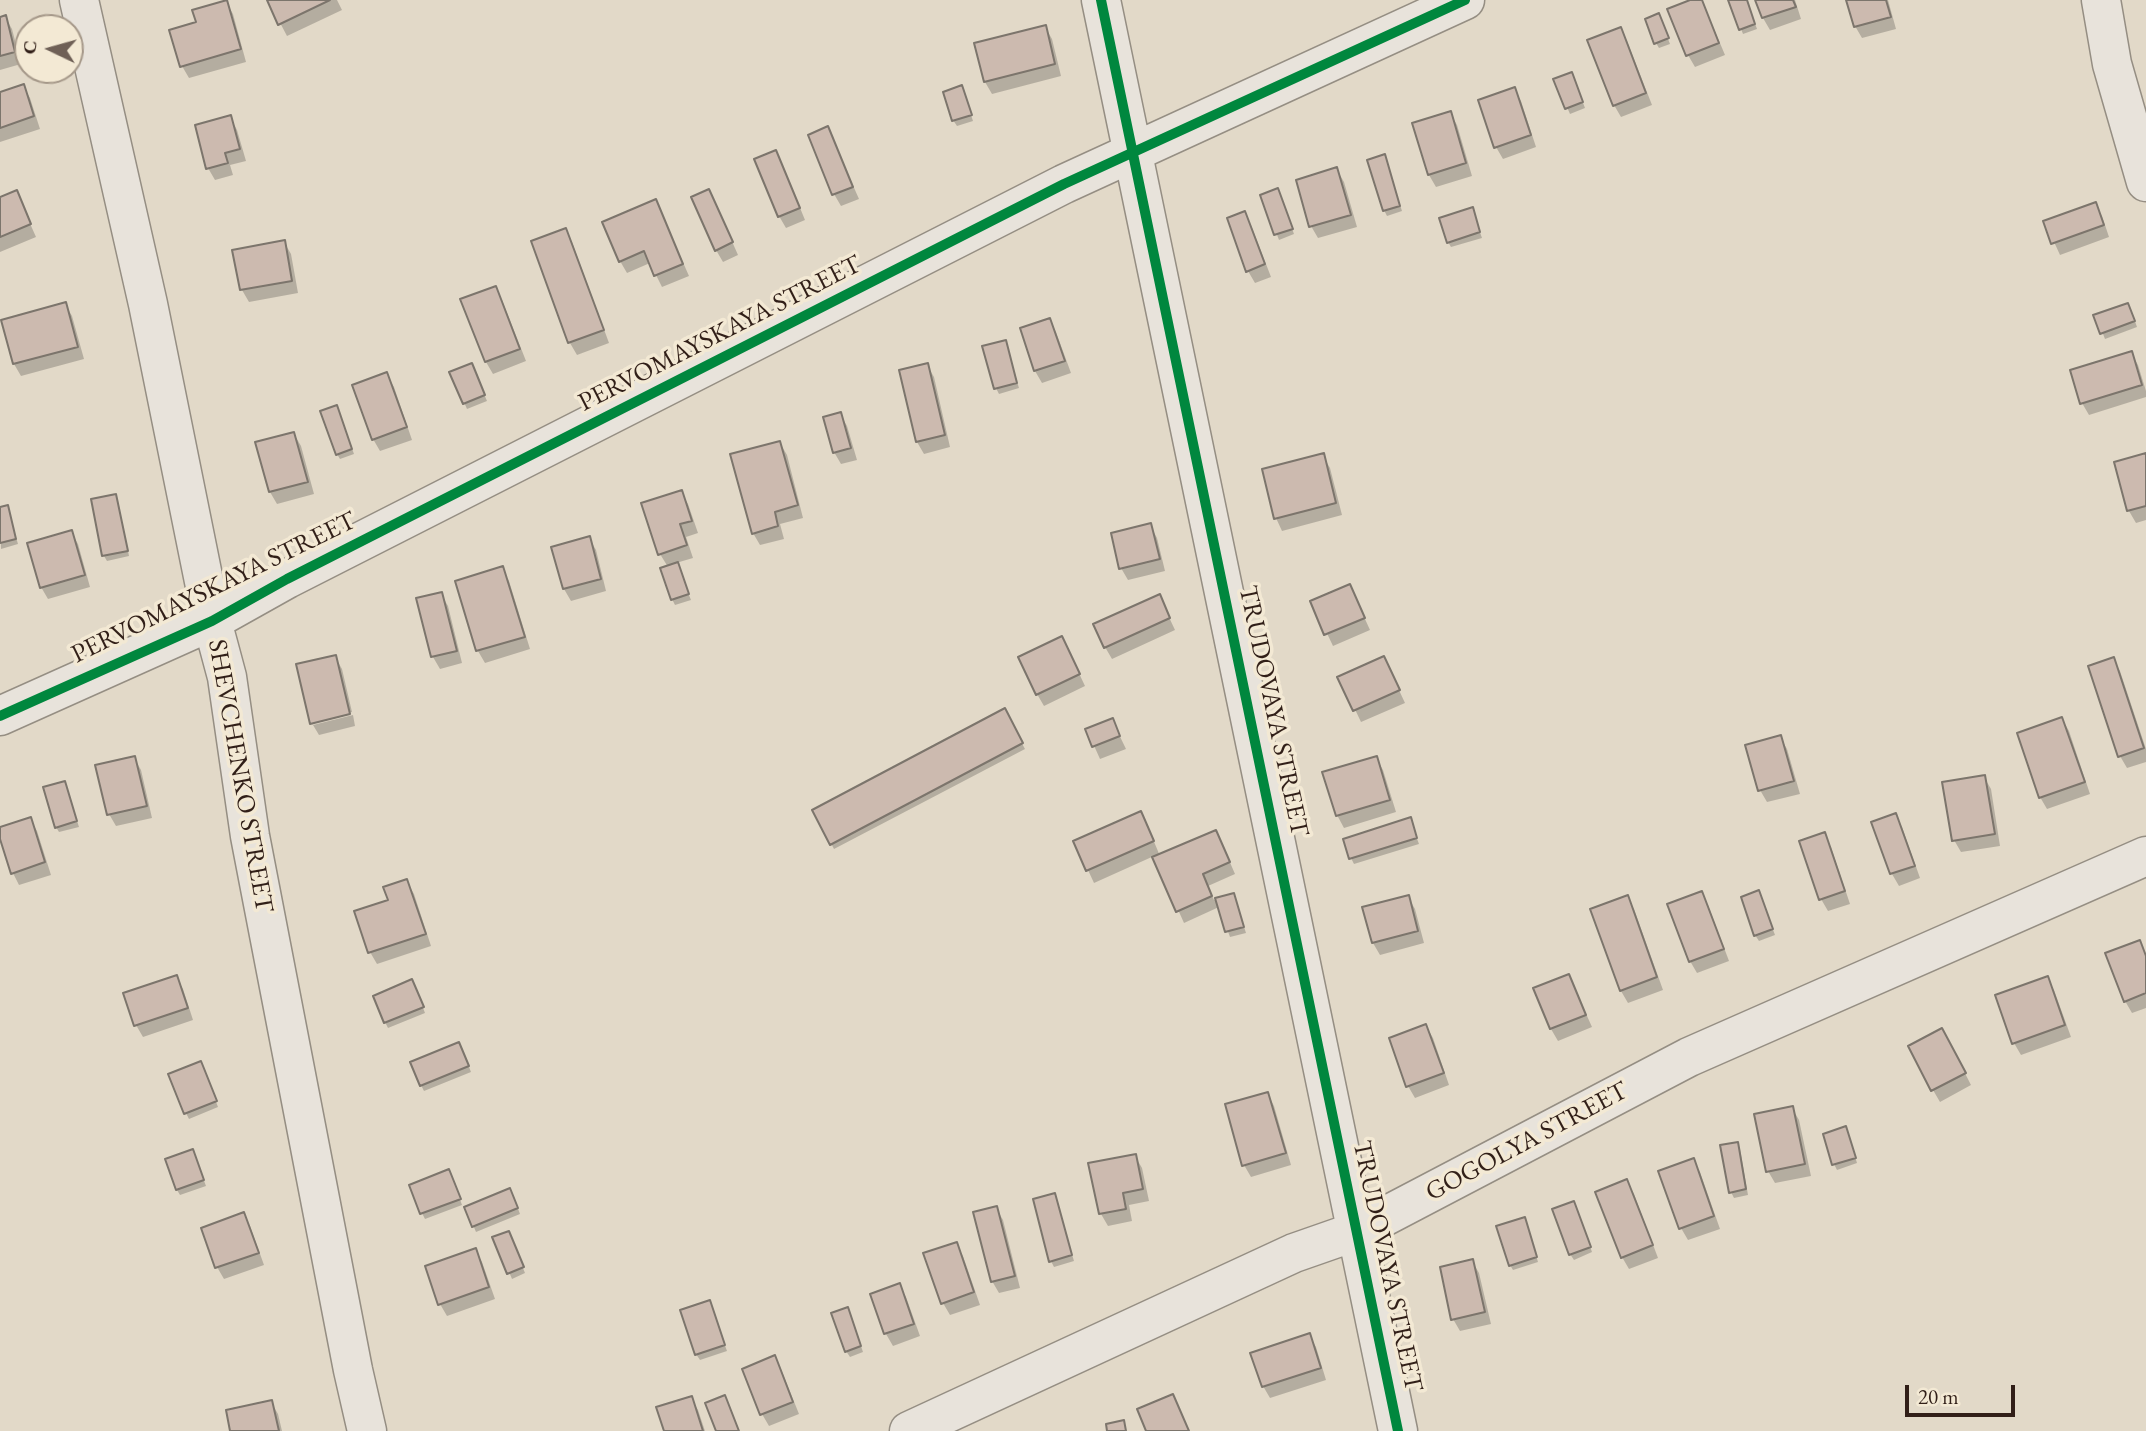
<!DOCTYPE html>
<html>
<head>
<meta charset="utf-8">
<style>
  body { margin:0 }
  #map { position:relative; width:2146px; height:1431px; overflow:hidden; background:#e2d9c8; font-family:"EB Garamond",serif }
  canvas { display:block }
  .north { position:absolute; left:14px; top:14px; width:70px; height:70px; box-sizing:border-box; background:#f3e9d4; border:2px solid #a59889; border-radius:50%; rotate:275deg; font-size:19px; font-weight:700; line-height:28px; text-align:center; color:#311f18 }
  .north::after { content:''; display:block; margin:auto; width:24px; height:32px; background:#6f6056; clip-path:polygon(50% 0,100% 100%,50% 72%,0 100%) }
  .scale { position:absolute; left:1905px; top:1385px; width:110px; height:32px; box-sizing:border-box; border:4px solid #311f18; border-top:0; padding-left:9px; font-size:21px; line-height:24px; white-space:nowrap; color:#311f18; -webkit-text-stroke:5px #f3e9d4; paint-order:stroke }
</style>
</head>
<body>
<div id="map">
<canvas width="2146" height="1431"></canvas>
<div class="north">С</div>
<div class="scale">20 m</div>
</div>
<script>
const g = document.querySelector('canvas').getContext('2d');
g.lineJoin = 'round';
function fill(path, color) { g.fillStyle = color; g.fill(path, 'evenodd'); }
const shape = rows => new Path2D(rows.map(r => 'M' + r).join(''));
function strokePath(path, color, width, dash) { g.strokeStyle = color; g.lineWidth = width; g.lineCap = dash ? 'butt' : 'round'; g.setLineDash(dash || []); g.stroke(path); }
function label(font, color, halo, rows, align = 'center') {
  g.font = font + ' "EB Garamond",serif'; g.lineWidth = 7; g.setLineDash([]); g.textBaseline = 'middle'; g.strokeStyle = halo; g.fillStyle = color; for (const [text, x, y, turn = 0] of rows) {
    g.save(); g.translate(x, y); g.rotate((+turn || 0) * Math.PI / 180); g.textAlign = isNaN(turn) ? turn : align; if (halo) g.strokeText(text, 0, 0); g.fillText(text, 0, 0); g.restore();
  }
}
fill(shape([
  [268,0,337,0,342,10,287,36],
  [1694,0,1700,0,1706,10,1725,55,1695,67,1688,55,1670,10],
  [1730,0,1747,0,1757,29,1743,34],
  [1757,0,1795,0,1801,19,1770,30,1763,18],
  [1848,0,1888,0,1896,29,1862,38,1855,26],
  [226,2,233,14,246,62,189,78,182,66,198,23],
  [5,17,12,29,21,64,0,70,0,18],
  [1661,21,1670,44,1659,48,1656,43],
  [1045,27,1052,39,1061,76,992,94,985,82,976,45],
  [1621,29,1627,41,1652,105,1621,117,1614,105],
  [1574,79,1585,108,1570,114,1555,80],
  [23,86,30,98,40,129,0,142,0,94],
  [962,88,973,121,957,126,953,120],
  [1514,89,1521,101,1536,147,1503,159,1496,147],
  [1450,113,1457,125,1472,176,1436,187,1429,175,1414,125],
  [230,117,237,130,246,161,230,165,233,175,215,180,208,168],
  [828,129,859,199,841,206,834,194],
  [1384,156,1402,211,1387,216,1384,210],
  [782,164,805,220,786,228,779,216],
  [1337,170,1344,182,1357,227,1318,238,1311,226],
  [16,192,36,237,0,252,0,198],
  [1262,196,1280,196,1294,234,1279,240],
  [656,201,689,276,662,287,650,263,627,273,620,261],
  [715,203,738,255,723,262,716,250],
  [2095,204,2102,216,2109,237,2060,255,2045,222],
  [1472,209,1482,238,1451,247,1448,242],
  [1244,213,1251,225,1271,277,1255,283,1248,271],
  [565,230,572,242,609,343,577,355,570,343,533,242],
  [284,242,291,254,298,293,249,302,242,290,235,251],
  [495,288,502,300,526,361,493,374,486,362,462,300],
  [65,304,72,316,84,359,21,376,14,364,3,321],
  [2131,310,2137,327,2105,339,2096,316],
  [1050,320,1056,332,1071,373,1042,383,1035,371,1022,330],
  [1005,342,1019,388,999,394,996,388],
  [2131,353,2138,365,2146,391,2146,397,2089,415,2082,403],
  [927,365,934,377,950,447,924,454,917,442],
  [474,371,487,401,467,409,451,373],
  [387,375,394,387,412,440,380,451,373,439],
  [339,412,354,454,340,459,337,454],
  [840,414,847,426,857,460,841,464,834,452],
  [294,434,301,446,314,494,277,504,270,492,257,443],
  [780,443,787,455,803,518,780,524,784,539,760,545,753,533],
  [2146,455,2146,520,2136,523,2129,511,2116,463],
  [1323,456,1330,468,1342,515,1282,531,1276,518],
  [681,492,688,504,698,533,686,537,693,558,676,563,691,600,675,605,672,599,668,567,660,554],
  [115,496,118,501,129,556,107,561,104,556,93,500],
  [7,507,18,544,1,549,0,509],
  [1150,525,1157,538,1165,571,1128,580,1121,568],
  [71,532,78,544,90,587,48,599,41,587],
  [589,538,596,550,606,591,571,601,564,589,553,548],
  [502,569,509,581,530,649,485,663,478,651,457,582],
  [1350,586,1370,630,1333,646,1312,602],
  [441,594,448,606,462,663,440,669,433,657,418,600],
  [1159,596,1175,630,1112,659,1105,647],
  [1068,650,1085,686,1044,706,1037,694],
  [335,657,342,669,352,712,313,721,313,725,312,723],
  [1384,658,1405,703,1361,722,1340,678],
  [2113,659,2120,671,2146,749,2146,762,2127,768,2120,756],
  [1004,711,1025,749,834,849,814,811],
  [353,715,355,726,319,735,313,725],
  [2062,719,2069,731,2090,794,2047,809,2040,797],
  [1112,720,1126,749,1100,759,1087,730],
  [1780,737,1787,749,1800,794,1767,802,1760,790,1747,746],
  [134,758,141,770,152,818,116,826,109,814],
  [1376,758,1383,770,1396,812,1344,828,1337,815],
  [1984,777,1991,789,2000,846,1961,852,1954,840],
  [65,783,79,827,59,832,56,827],
  [1895,815,1902,827,1920,878,1899,886,1892,874,1873,823],
  [30,819,37,831,51,875,19,885,13,873,0,829],
  [1410,820,1419,844,1354,864,1351,858],
  [1147,825,1160,856,1222,844,1235,874,1208,886,1214,900,1234,895,1246,933,1230,937,1219,907,1184,923,1154,856,1094,883,1075,842],
  [1824,835,1831,847,1850,904,1828,911,1821,899,1801,842],
  [407,882,414,894,431,946,377,964,370,952,356,912,390,901],
  [1701,893,1708,905,1729,961,1697,973,1690,961],
  [1408,897,1415,909,1424,943,1380,955,1373,943,1365,908],
  [1627,897,1634,909,1663,990,1628,1003,1621,991,1592,910],
  [1761,898,1775,935,1759,941,1755,935],
  [2139,942,2146,954,2146,1008,2132,1013,2125,1001],
  [1569,976,1592,1027,1558,1041,1551,1029,1536,989],
  [176,977,183,989,193,1020,143,1037,136,1025],
  [2047,978,2054,990,2071,1037,2021,1055,2014,1043],
  [415,987,425,1013,388,1028,385,1022],
  [1426,1026,1433,1038,1449,1085,1415,1098,1408,1086],
  [1949,1042,1971,1085,1940,1102,1933,1090],
  [462,1049,471,1072,424,1091,421,1085],
  [203,1068,218,1107,189,1119,186,1113],
  [1268,1094,1274,1106,1291,1165,1251,1177,1244,1165],
  [1792,1108,1799,1120,1811,1176,1775,1183,1768,1171],
  [1848,1134,1857,1163,1837,1170,1834,1164],
  [1737,1144,1740,1149,1748,1195,1734,1198,1731,1192],
  [193,1151,206,1186,180,1195,177,1190],
  [1135,1156,1142,1168,1149,1201,1129,1205,1132,1221,1108,1226,1101,1214,1090,1165],
  [1693,1160,1700,1172,1720,1229,1688,1240,1681,1228],
  [452,1177,462,1205,425,1219,422,1213],
  [1627,1182,1634,1194,1658,1258,1629,1269,1622,1257],
  [513,1195,520,1214,476,1232,466,1208],
  [1054,1195,1074,1261,1054,1267,1051,1261],
  [996,1208,1003,1220,1020,1288,999,1293,992,1281],
  [1576,1208,1592,1252,1574,1260,1570,1254],
  [243,1214,250,1226,264,1265,224,1279,217,1267,204,1229],
  [1527,1225,1538,1262,1513,1270,1510,1265],
  [495,1238,511,1239,525,1273,512,1279],
  [956,1244,963,1256,980,1305,950,1315,943,1303,926,1255],
  [475,1250,482,1262,495,1299,447,1316,440,1304],
  [1472,1261,1479,1273,1491,1324,1460,1331,1453,1319],
  [899,1285,906,1297,920,1336,893,1346,886,1334,872,1295],
  [709,1302,727,1351,700,1360,696,1354],
  [850,1314,863,1352,850,1357,846,1351],
  [1309,1335,1316,1347,1326,1380,1270,1398,1263,1386],
  [774,1357,781,1369,799,1414,769,1426,762,1414,744,1370],
  [691,1398,698,1410,705,1431,666,1431],
  [271,1402,278,1414,282,1431,232,1431]
]), '#0003');
const building = shape([
  [227,0,241,49,180,67,169,30,196,22,192,10,227,0],
  [267,0,330,0,278,25,267,0],
  [1690,0,1702,0,1719,43,1686,56,1667,9,1690,0],
  [1728,0,1747,0,1755,24,1739,30,1728,0],
  [1755,0,1793,0,1796,7,1762,18,1755,0],
  [1846,0,1886,0,1891,17,1854,27,1846,0],
  [1659,13,1669,38,1654,44,1645,19,1659,13],
  [6,15,15,52,0,56,0,17,6,15],
  [1046,25,1055,64,984,82,974,43,1046,25],
  [1621,27,1646,93,1613,106,1587,40,1621,27],
  [1572,72,1583,102,1565,109,1553,79,1572,72],
  [24,84,34,116,0,128,0,92,24,84],
  [962,85,972,115,952,121,943,92,962,85],
  [1515,87,1531,135,1494,148,1478,100,1515,87],
  [1451,111,1466,163,1428,175,1412,123,1451,111],
  [231,115,240,149,225,153,228,163,206,169,195,125,231,115],
  [828,126,853,187,832,195,808,135,828,126],
  [776,150,800,208,778,217,754,159,776,150],
  [1385,154,1400,206,1383,211,1367,160,1385,154],
  [1337,167,1351,215,1309,227,1296,180,1337,167],
  [1278,188,1293,229,1274,235,1260,195,1278,188],
  [709,189,733,242,715,251,691,197,709,189],
  [17,190,31,224,0,237,0,197,17,190],
  [656,199,683,264,654,276,644,251,619,262,602,222,656,199],
  [2096,202,2104,225,2051,244,2043,221,2096,202],
  [1473,207,1480,232,1447,243,1439,218,1473,207],
  [1245,211,1265,264,1246,272,1227,218,1245,211],
  [566,228,604,330,568,343,531,241,566,228],
  [285,240,292,281,240,290,232,250,285,240],
  [496,286,520,349,485,362,460,299,496,286],
  [66,302,78,347,13,364,1,320,66,302],
  [2128,303,2135,321,2100,334,2093,315,2128,303],
  [1050,318,1065,361,1034,371,1020,328,1050,318],
  [1006,340,1017,383,994,389,982,346,1006,340],
  [2132,351,2142,385,2080,404,2070,370,2132,351],
  [472,363,485,395,463,404,449,372,472,363],
  [928,363,945,435,916,442,899,370,928,363],
  [387,372,407,427,372,440,352,385,387,372],
  [337,405,352,449,336,455,320,411,337,405],
  [841,412,851,448,833,453,823,417,841,412],
  [294,432,308,482,269,492,255,442,294,432],
  [780,441,798,505,775,512,778,526,752,534,730,454,780,441],
  [1324,453,1336,503,1274,519,1262,469,1324,453],
  [2146,453,2146,506,2127,511,2114,462,2146,453],
  [682,490,692,521,680,524,687,545,658,555,641,503,682,490],
  [116,494,128,551,102,556,91,499,116,494],
  [8,505,16,539,0,543,0,507,8,505],
  [1151,523,1160,559,1119,569,1111,533,1151,523],
  [72,530,85,575,40,588,27,543,72,530],
  [590,536,601,579,563,589,551,547,590,536],
  [678,562,689,594,671,600,660,568,678,562],
  [503,566,525,637,476,651,455,581,503,566],
  [1350,584,1365,618,1324,635,1310,601,1350,584],
  [442,592,457,651,431,657,416,598,442,592],
  [1160,594,1170,618,1104,648,1093,624,1160,594],
  [1062,636,1080,674,1036,695,1018,657,1062,636],
  [336,655,350,714,310,724,296,664,336,655],
  [1384,656,1400,690,1353,711,1337,677,1384,656],
  [2114,657,2144,748,2118,757,2088,666,2114,657],
  [1005,708,1023,743,830,845,812,810,1005,708],
  [2062,717,2085,782,2039,798,2017,733,2062,717],
  [1113,718,1120,736,1092,747,1085,729,1113,718],
  [1781,735,1794,781,1758,791,1745,745,1781,735],
  [135,756,147,806,107,815,95,765,135,756],
  [1377,756,1390,800,1336,816,1322,772,1377,756],
  [1985,775,1995,834,1952,841,1942,782,1985,775],
  [65,781,77,821,55,828,43,787,65,781],
  [1141,811,1154,841,1086,871,1073,841,1141,811],
  [1896,813,1915,866,1890,874,1871,822,1896,813],
  [31,817,45,862,11,874,0,839,0,827,31,817],
  [1411,817,1417,838,1349,859,1343,839,1411,817],
  [1216,830,1230,862,1203,874,1212,896,1176,912,1152,857,1216,830],
  [1825,832,1845,891,1819,900,1799,841,1825,832],
  [407,879,426,934,368,953,354,911,388,900,383,887,407,879],
  [1759,890,1773,929,1754,936,1741,897,1759,890],
  [1702,891,1724,949,1689,962,1667,904,1702,891],
  [1234,893,1244,927,1225,932,1215,898,1234,893],
  [1409,895,1418,931,1372,943,1362,907,1409,895],
  [1628,895,1657,977,1620,991,1590,909,1628,895],
  [2140,940,2146,956,2146,993,2124,1002,2105,953,2140,940],
  [1569,974,1586,1015,1550,1029,1533,988,1569,974],
  [177,975,188,1008,134,1026,123,993,177,975],
  [2048,976,2065,1025,2012,1044,1995,995,2048,976],
  [412,979,424,1007,384,1023,373,996,412,979],
  [1426,1024,1444,1073,1406,1087,1389,1038,1426,1024],
  [1942,1028,1966,1073,1931,1091,1908,1046,1942,1028],
  [459,1042,469,1066,420,1086,410,1062,459,1042],
  [201,1061,217,1101,184,1114,168,1074,201,1061],
  [1268,1092,1286,1153,1242,1166,1225,1104,1268,1092],
  [1793,1106,1805,1164,1766,1172,1754,1114,1793,1106],
  [1846,1126,1856,1158,1832,1165,1823,1134,1846,1126],
  [1738,1142,1746,1189,1729,1193,1720,1145,1738,1142],
  [193,1149,204,1180,176,1190,165,1159,193,1149],
  [1136,1154,1143,1189,1123,1193,1126,1209,1099,1214,1088,1163,1136,1154],
  [1694,1158,1714,1216,1679,1229,1658,1171,1694,1158],
  [449,1169,461,1199,420,1214,409,1185,449,1169],
  [1627,1179,1653,1245,1621,1258,1595,1192,1627,1179],
  [510,1188,518,1208,472,1227,464,1207,510,1188],
  [1055,1193,1072,1255,1049,1262,1033,1199,1055,1193],
  [1574,1201,1591,1247,1569,1255,1552,1209,1574,1201],
  [997,1206,1015,1276,991,1282,973,1212,997,1206],
  [244,1212,259,1253,215,1268,201,1228,244,1212],
  [1525,1217,1537,1257,1509,1266,1496,1226,1525,1217],
  [509,1231,524,1267,507,1274,492,1237,509,1231],
  [957,1242,974,1292,941,1304,923,1253,957,1242],
  [476,1248,489,1287,438,1305,425,1266,476,1248],
  [1473,1259,1485,1312,1451,1320,1440,1267,1473,1259],
  [900,1283,914,1324,884,1334,870,1294,900,1283],
  [710,1300,725,1345,695,1355,680,1310,710,1300],
  [848,1307,861,1346,845,1352,831,1313,848,1307],
  [1310,1333,1321,1368,1262,1387,1250,1353,1310,1333],
  [775,1355,793,1402,760,1415,742,1369,775,1355],
  [1173,1394,1189,1431,1146,1431,1137,1409,1173,1394],
  [725,1395,739,1431,716,1431,705,1403,725,1395],
  [692,1396,703,1431,664,1431,656,1407,692,1396],
  [272,1400,279,1431,230,1431,226,1410,272,1400],
  [1124,1420,1126,1431,1107,1431,1106,1424,1124,1420]
]);
fill(building, '#ccbaaf');
strokePath(building, '#7c756c', 2);
const minor = shape([
  [79,0,148,304,212,621,227,677,250,836,353,1370,367,1431],
  [1101,0,1398,1431],
  [2101,0,2112,64,2146,182],
  [0,716,212,621,287,579,1064,184,1465,0],
  [909,1431,1294,1253,1357,1231,1689,1057,2146,856]
]);
strokePath(minor, '#958e83', 41);
strokePath(minor, '#e8e3db', 38);
strokePath(shape([
  [1101,0,1398,1431],
  [0,716,212,621,287,579,1064,184,1465,0]
]), '#00873e', 10);
label('26px', '#311f18', '#f3e9d4', [
  ["PERVOMAYSKAYA STREET",720,334,-27],
  ["PERVOMAYSKAYA STREET",214,588,-26],
  ["TRUDOVAYA STREET",1273,711,78],
  ["SHEVCHENKO STREET",240,776,80],
  ["GOGOLYA STREET",1527,1142,-28],
  ["TRUDOVAYA STREET",1387,1266,78]
]);
</script>
</body>
</html>
